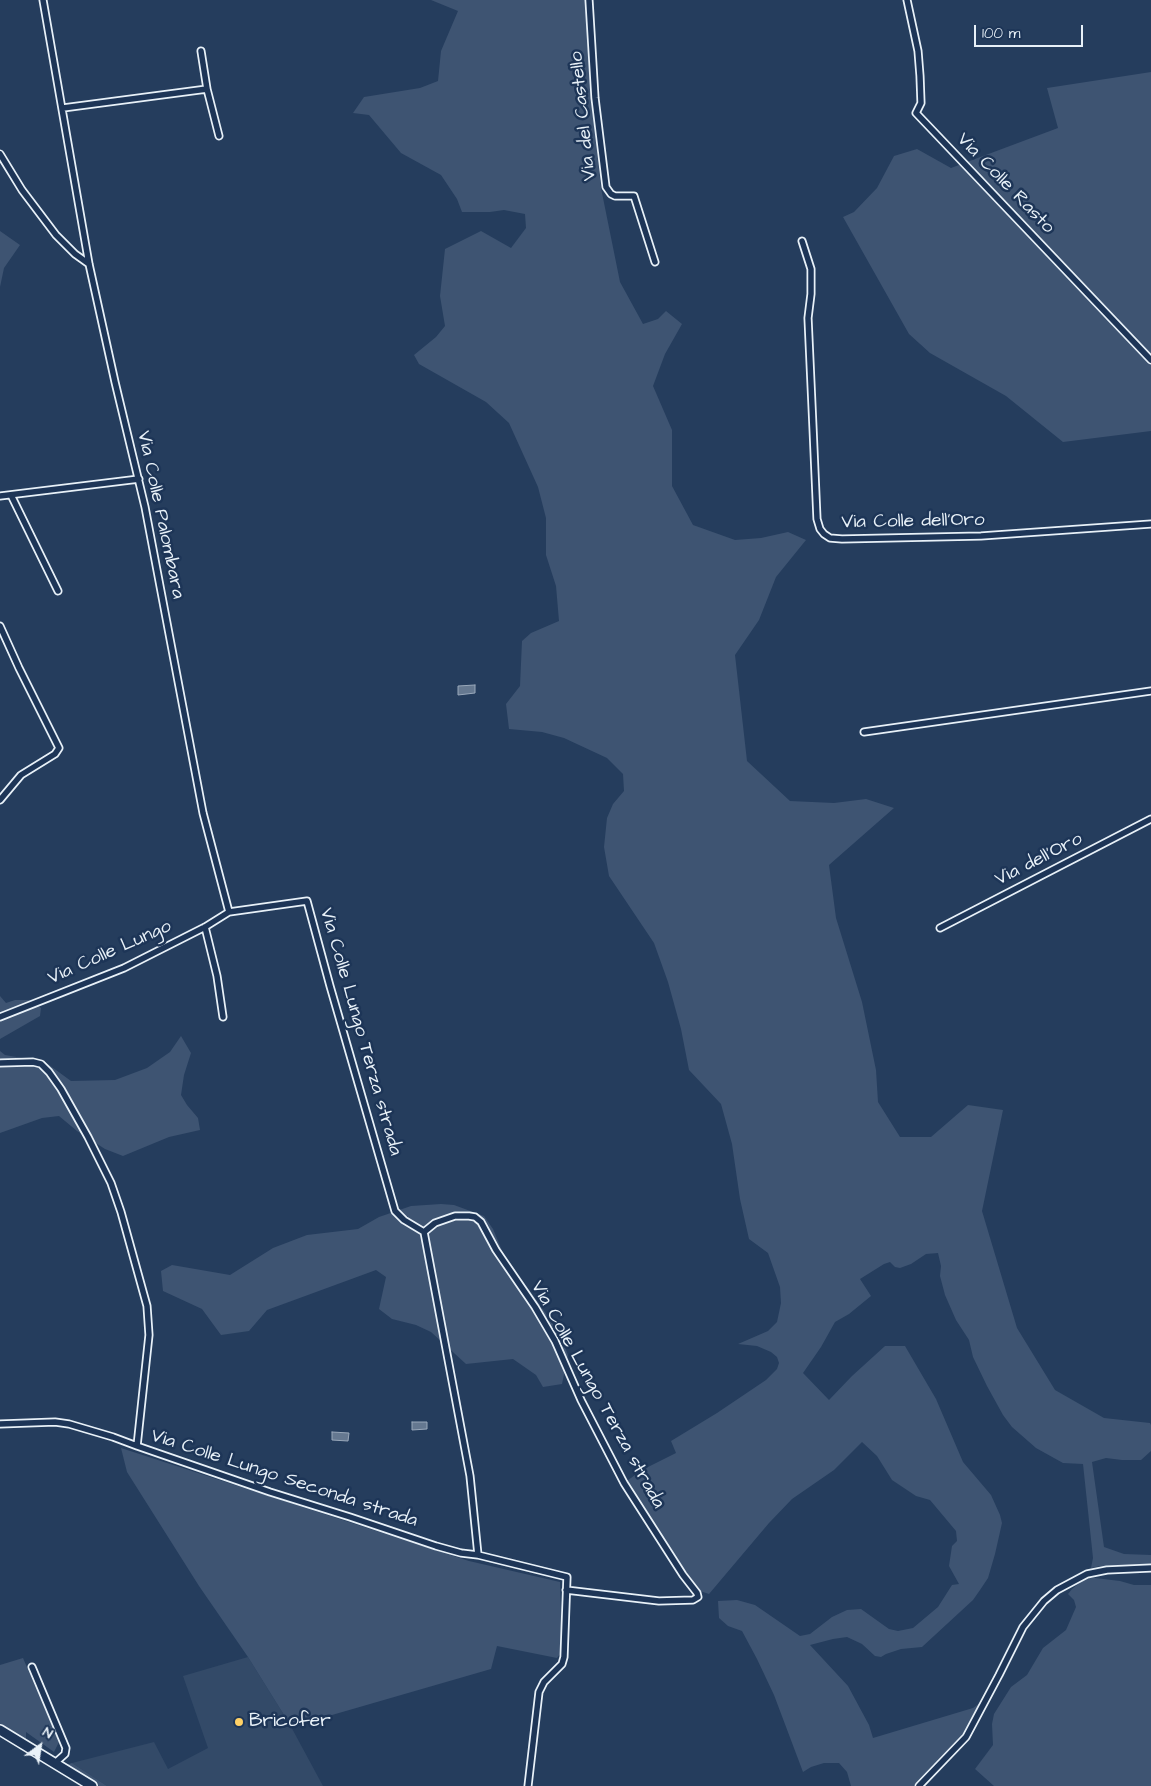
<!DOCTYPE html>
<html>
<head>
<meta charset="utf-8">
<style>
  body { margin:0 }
  #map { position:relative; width:1151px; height:1786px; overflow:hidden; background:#253d5d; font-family:"Architects Daughter",sans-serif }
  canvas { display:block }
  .north { position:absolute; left:15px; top:1721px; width:50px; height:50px; -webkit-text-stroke:4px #1d3557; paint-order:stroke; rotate:31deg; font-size:14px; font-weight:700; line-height:20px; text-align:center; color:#e8f1f8 }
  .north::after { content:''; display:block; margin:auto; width:18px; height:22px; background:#e8f1f8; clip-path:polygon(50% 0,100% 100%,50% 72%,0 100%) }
  .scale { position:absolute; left:974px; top:25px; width:109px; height:22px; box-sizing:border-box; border:2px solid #e8f1f8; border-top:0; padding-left:6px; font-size:15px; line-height:18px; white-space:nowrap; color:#e8f1f8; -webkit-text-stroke:4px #1d3557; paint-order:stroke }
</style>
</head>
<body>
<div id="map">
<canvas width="1151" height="1786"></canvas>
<div class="north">N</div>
<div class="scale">100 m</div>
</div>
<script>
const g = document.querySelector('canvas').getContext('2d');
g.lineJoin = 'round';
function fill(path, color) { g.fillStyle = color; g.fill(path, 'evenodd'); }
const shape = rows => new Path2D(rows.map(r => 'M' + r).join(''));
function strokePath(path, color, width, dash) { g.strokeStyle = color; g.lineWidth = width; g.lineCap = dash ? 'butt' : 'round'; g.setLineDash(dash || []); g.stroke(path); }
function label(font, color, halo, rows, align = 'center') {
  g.font = font + ' "Architects Daughter",sans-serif'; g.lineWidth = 5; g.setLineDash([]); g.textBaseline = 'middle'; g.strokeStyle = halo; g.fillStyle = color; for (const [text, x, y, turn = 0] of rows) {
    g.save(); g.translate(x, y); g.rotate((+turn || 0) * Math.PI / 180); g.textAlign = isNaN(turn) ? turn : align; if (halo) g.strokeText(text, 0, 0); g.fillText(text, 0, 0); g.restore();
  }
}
fill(shape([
  [248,1657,289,1723,323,1786,107,1786,72,1763,154,1742,168,1769,208,1748,183,1676]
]), '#334a68');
fill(shape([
  [431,0,590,0,592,108,601,188,620,282,643,324,658,319,666,311,682,324,665,354,653,386,672,430,672,486,693,525,735,540,761,538,788,532,806,540,776,577,759,620,735,655,747,761,790,801,834,803,866,799,894,808,829,865,836,918,862,1002,876,1070,878,1102,900,1137,931,1137,968,1105,1003,1110,982,1211,1017,1328,1055,1390,1104,1418,1150,1423,1151,1425,1151,1451,1141,1460,1122,1460,1106,1458,1092,1462,1104,1547,1124,1554,1151,1555,1151,1565,1100,1566,1091,1568,1093,1558,1083,1464,1063,1463,1036,1448,1012,1427,1003,1415,987,1386,973,1357,969,1340,956,1320,945,1295,940,1276,941,1266,938,1253,926,1254,911,1264,900,1268,895,1267,890,1262,884,1264,860,1279,871,1296,849,1314,835,1322,821,1347,803,1373,829,1400,852,1376,885,1346,905,1346,936,1399,963,1462,991,1495,1000,1515,1002,1523,995,1554,988,1578,980,1590,973,1600,922,1647,901,1649,886,1654,881,1657,875,1656,862,1644,847,1637,833,1639,810,1645,848,1686,869,1725,873,1738,973,1708,980,1703,958,1742,914,1786,851,1786,847,1772,839,1763,824,1763,811,1767,803,1772,774,1695,757,1659,742,1631,728,1626,719,1618,718,1601,737,1600,755,1605,800,1636,810,1634,832,1617,847,1610,861,1609,889,1629,898,1631,913,1628,938,1607,952,1585,959,1584,949,1566,952,1546,957,1541,956,1531,930,1500,916,1496,892,1480,877,1456,862,1442,834,1470,792,1499,769,1523,709,1594,694,1589,624,1483,642,1470,676,1453,671,1441,717,1413,766,1380,777,1369,779,1363,777,1357,771,1352,757,1346,738,1344,768,1331,777,1322,781,1303,780,1287,768,1253,749,1239,740,1199,732,1144,721,1104,689,1070,681,1029,668,982,654,943,609,876,604,847,607,818,613,804,624,791,623,774,607,758,564,738,542,732,509,729,506,704,520,686,522,641,531,633,559,621,556,586,546,555,546,518,538,487,509,423,486,402,419,364,414,355,436,337,445,326,440,296,445,249,481,231,511,248,526,228,525,214,504,210,490,212,462,212,457,199,441,175,401,153,369,115,353,113,364,97,420,88,438,81,441,51,458,11],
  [1151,72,1151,431,1063,442,1006,396,930,353,909,334,843,217,854,212,877,188,894,156,917,149,951,168,1058,128,1047,88],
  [0,231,20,245,4,268,0,287],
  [0,996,6,1003,15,1000,29,1000,41,1008,40,1016,0,1039],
  [181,1036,191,1053,184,1075,181,1095,187,1105,198,1118,200,1130,169,1137,123,1156,105,1149,77,1131,59,1116,42,1118,0,1133,0,1051,5,1055,45,1062,71,1081,115,1080,147,1068,170,1052],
  [441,1204,454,1205,484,1216,493,1229,503,1253,559,1332,568,1355,562,1384,543,1387,536,1375,513,1359,466,1364,431,1332,416,1325,392,1319,379,1309,386,1277,376,1270,267,1310,249,1331,221,1335,202,1309,163,1291,161,1271,172,1265,230,1275,273,1248,307,1235,358,1229,379,1217,411,1206],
  [121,1448,469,1561,560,1582,562,1652,557,1658,497,1646,491,1669,332,1715,289,1723,248,1657,199,1586,127,1472],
  [1087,1577,1120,1581,1134,1585,1151,1585,1151,1786,994,1786,975,1769,993,1745,992,1724,994,1714,1011,1687,1027,1675,1043,1648,1066,1630,1076,1607,1074,1600,1068,1594,1072,1589],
  [23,1658,59,1742,54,1752,26,1732,26,1741,0,1725,0,1665],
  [72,1763,107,1786,99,1786,66,1765]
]), '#3e5472');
const water = shape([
  [475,685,475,693,458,695,458,686,475,685],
  [412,1422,427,1422,427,1429,412,1430,412,1422],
  [332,1432,349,1433,348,1441,332,1440,332,1432]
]);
fill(water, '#657890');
strokePath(water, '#99a8ba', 1);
const minor = shape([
  [43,0,89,264,115,382,145,507,203,813,229,912],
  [589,0,595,98,606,187,611,194,615,196,634,196,655,262],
  [907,0,918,51,920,76,921,103,916,113,1151,360],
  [201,51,207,89],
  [63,108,207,89,219,136],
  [0,154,22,190,56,235,75,254,89,264],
  [802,241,811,269,811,294,808,318,813,428,817,519,820,529,824,534,830,538,842,539,981,536,1151,524],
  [11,495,58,591],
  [0,496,139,479],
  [0,626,19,668,59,748,55,754,21,775,0,800],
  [864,732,1151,691],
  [205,927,217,976,223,1017],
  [940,928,1151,819],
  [0,1017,124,968,205,927,229,912,307,901,330,986,395,1211,404,1220,424,1232,470,1476,478,1555,567,1577,564,1657,562,1664,544,1682,539,1692,528,1786],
  [0,1063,33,1062,41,1064,49,1072,61,1089,88,1137,111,1183,121,1212,147,1306,149,1335,137,1446,270,1492,350,1517,436,1546,461,1553,478,1555],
  [424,1232,435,1223,455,1216,469,1216,475,1217,481,1222,496,1250,535,1307,555,1341,581,1400,624,1483,683,1575,697,1593,698,1597,693,1600,659,1601,566,1590],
  [0,1424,55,1422,69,1424,113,1437,137,1446],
  [32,1667,66,1748,65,1754,55,1763],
  [919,1786,966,1737,999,1675,1023,1627,1044,1601,1057,1590,1087,1574,1107,1570,1151,1568]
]);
const primary = shape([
  [0,1730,92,1786]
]);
strokePath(minor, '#e8f1f8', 9);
strokePath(primary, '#e8f1f8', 12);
strokePath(minor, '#1d3557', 5.5);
strokePath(primary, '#1d3557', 9);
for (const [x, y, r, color] of [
  [239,1722,5,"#ffd166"]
]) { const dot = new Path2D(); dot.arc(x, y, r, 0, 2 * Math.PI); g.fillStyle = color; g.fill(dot); strokePath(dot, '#1d3557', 2); }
label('19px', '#e8f1f8', '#1d3557', [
  ["Via del Castello",584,116,-96],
  ["Via Colle Rasto",1005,184,46],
  ["Via Colle Palombara",160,515,78],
  ["Via Colle dell'Oro",913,522,-1],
  ["Via dell'Oro",1039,860,-27],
  ["Via Colle Lungo",110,953,-24],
  ["Via Colle Lungo Terza strada",360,1032,74],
  ["Via Colle Lungo Terza strada",597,1395,61],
  ["Via Colle Lungo Seconda strada",284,1479,18]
]);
label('19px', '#e8f1f8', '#1d3557', [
  ["Bricofer",249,1722]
], 'left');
</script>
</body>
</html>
